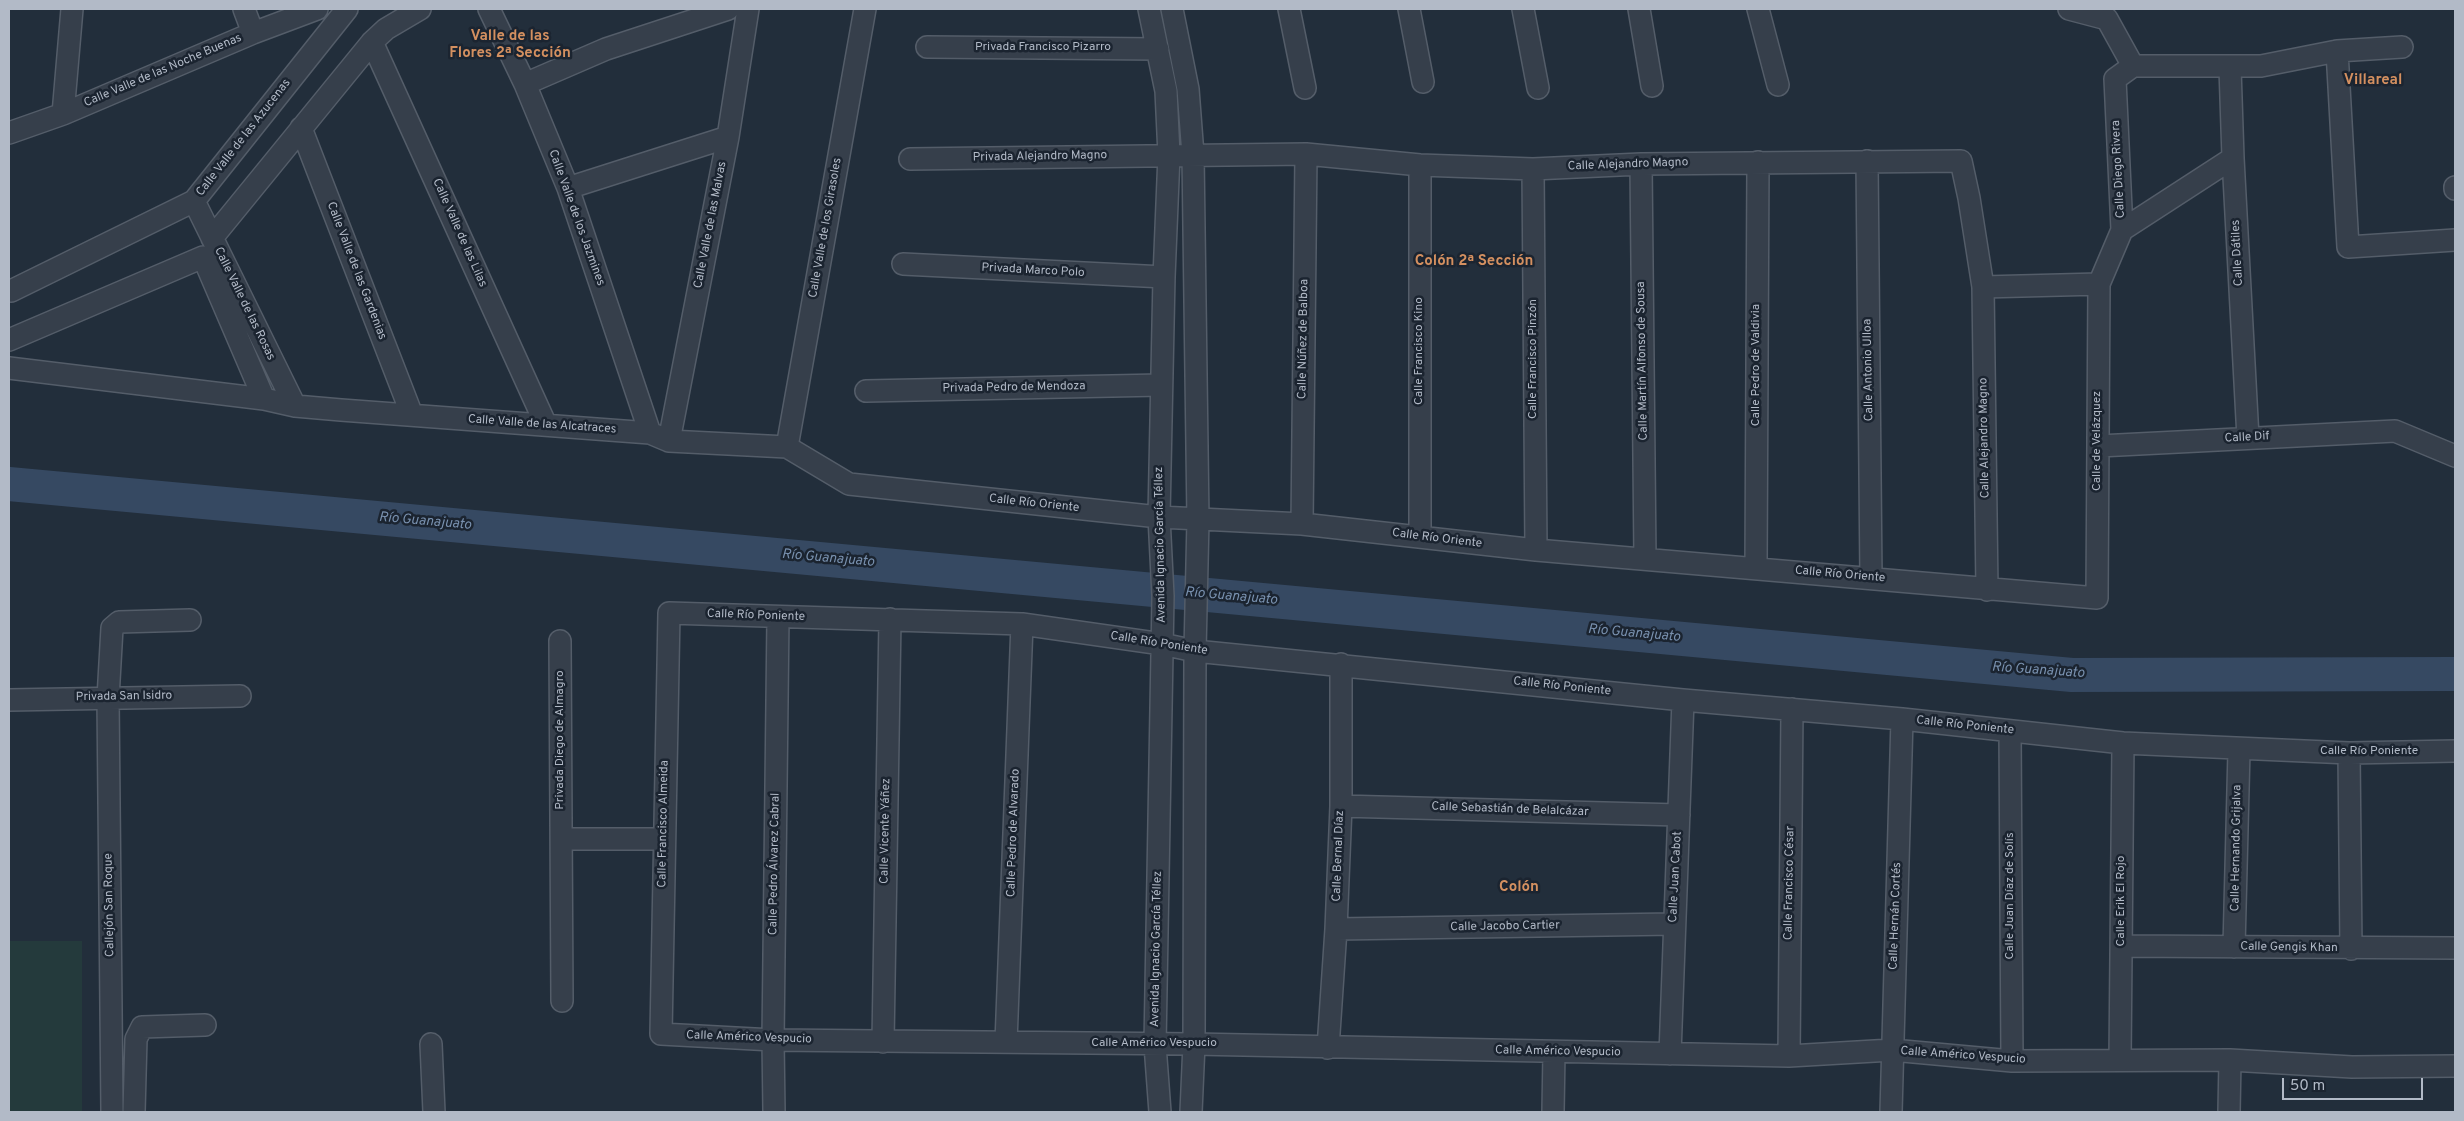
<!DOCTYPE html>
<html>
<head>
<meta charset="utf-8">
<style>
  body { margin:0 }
  #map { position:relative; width:2464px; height:1121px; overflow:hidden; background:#222e3b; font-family:Overpass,sans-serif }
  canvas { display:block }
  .frame { position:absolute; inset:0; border:10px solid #b2bac7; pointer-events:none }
  .scale { position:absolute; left:2282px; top:1078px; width:141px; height:22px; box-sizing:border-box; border:2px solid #b2bac7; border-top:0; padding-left:6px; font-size:15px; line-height:18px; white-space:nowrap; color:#b2bac7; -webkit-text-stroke:4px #1b2430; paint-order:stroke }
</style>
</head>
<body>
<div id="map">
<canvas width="2464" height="1121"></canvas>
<div class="frame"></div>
<div class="scale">50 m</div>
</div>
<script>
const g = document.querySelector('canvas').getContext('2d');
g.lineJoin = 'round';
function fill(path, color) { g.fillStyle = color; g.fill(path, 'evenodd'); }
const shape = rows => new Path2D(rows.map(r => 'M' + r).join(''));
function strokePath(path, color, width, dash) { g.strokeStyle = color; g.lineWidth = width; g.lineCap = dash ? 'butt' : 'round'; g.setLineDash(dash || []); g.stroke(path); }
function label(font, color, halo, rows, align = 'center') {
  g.font = font + ' Overpass,sans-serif'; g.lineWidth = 5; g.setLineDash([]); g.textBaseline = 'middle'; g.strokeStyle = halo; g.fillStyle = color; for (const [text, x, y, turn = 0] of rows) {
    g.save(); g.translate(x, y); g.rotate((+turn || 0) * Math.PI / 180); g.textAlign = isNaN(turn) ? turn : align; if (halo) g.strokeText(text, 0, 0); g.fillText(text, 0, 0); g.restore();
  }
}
fill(shape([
  [9,941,82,941,82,1112,9,1112]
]), '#243a3c');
strokePath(shape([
  [9,484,2072,675,2455,674]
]), '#364962', 34);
const minor = shape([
  [244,9,253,33],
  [489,9,525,84,568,188,650,433],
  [1149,9,1166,91,1169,155,1164,277,1159,517,1163,596,1155,1045,1160,1112],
  [1172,9,1188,89,1193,155,1198,520,1195,651,1194,1044,1191,1112],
  [1289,9,1305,88],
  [1409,9,1423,82],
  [1523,9,1538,88],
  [1639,9,1652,86],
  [1758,9,1778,85],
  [2069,9,2107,19,2133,66],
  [372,42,546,425],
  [927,47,1158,49],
  [2337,51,2348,247,2455,240],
  [2230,68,2233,158,2248,438],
  [525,84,606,49,728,9],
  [63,114,72,9],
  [301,128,412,415],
  [9,133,63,114,253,33,317,9],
  [910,159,1306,154,1420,165,1533,169,1641,164,1961,161,1969,198,1983,287,1987,590],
  [1867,161,1871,578],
  [1641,164,1645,558],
  [1420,165,1420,537],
  [1533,169,1536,550],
  [2455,187,2455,189],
  [568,188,728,137],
  [194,201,295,406],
  [2122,230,2233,158],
  [212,238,372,42,386,29,420,9],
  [903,264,1164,277],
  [1983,287,2099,284],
  [11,291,194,201,347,9],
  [9,340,203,257,264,399,9,368],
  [866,391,1161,385],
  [264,399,295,406,341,410,650,433,669,441,787,447,849,484,1159,517,1302,524,1536,550,2097,598,2099,284,2122,230,2115,79,2133,66,2261,66,2337,51,2402,47],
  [669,441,728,137,748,9],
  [2099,446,2395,431,2455,456],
  [787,447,865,9],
  [1302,524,1306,154],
  [1756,567,1758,162],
  [560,641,562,1001],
  [9,700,240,696],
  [2010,731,2012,1061],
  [2455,751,2349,753,2123,743,1902,719,1683,700,1195,651,1162,644,1022,624,669,613,661,1034,773,1040,1194,1044,1789,1056,1892,1050,2012,1061,2230,1060,2352,1067,2455,1066],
  [2349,753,2351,949],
  [1341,806,1679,815],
  [562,839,664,839],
  [1336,929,1674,924],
  [2122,946,2455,948],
  [2234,947,2239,750],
  [883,1042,890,619],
  [1006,1042,1022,624],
  [431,1044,434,1112],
  [1328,1048,1336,929,1341,806,1341,664],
  [1670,1054,1683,700],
  [1789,1056,1792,709],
  [2120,1060,2123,743],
  [112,1112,108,698,112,628,119,622,190,620],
  [134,1112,136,1039,142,1027,205,1025],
  [774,1112,773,1040,778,617],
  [1553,1112,1554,1052],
  [1891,1112,1902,719],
  [2229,1112,2230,1060]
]);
strokePath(minor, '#545d69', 24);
strokePath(minor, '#363f4b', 21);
label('12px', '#b2bac7', '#1b2430', [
  ["Privada Francisco Pizarro",1043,48],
  ["Calle Valle de las Noche Buenas",163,71,-23],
  ["Calle Valle de las Azucenas",244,138,-52],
  ["Privada Alejandro Magno",1040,157,-1],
  ["Calle Alejandro Magno",1628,165,-2],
  ["Calle Diego Rivera",2119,169,-93],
  ["Calle Valle de los Jazmines",576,218,70],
  ["Calle Valle de las Malvas",711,225,-79],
  ["Calle Valle de los Girasoles",826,228,-80],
  ["Calle Valle de las Lilas",459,233,66],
  ["Calle Dátiles",2238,253,-93],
  ["Calle Valle de las Gardenias",356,271,69],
  ["Privada Marco Polo",1033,271,3],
  ["Calle Valle de las Rosas",244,304,64],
  ["Calle Núñez de Balboa",1304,339,-89],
  ["Calle Francisco Kino",1420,351,-90],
  ["Calle Francisco Pinzón",1534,359,-90],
  ["Calle Martín Alfonso de Sousa",1643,361,-91],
  ["Calle Pedro de Valdivia",1757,365,-90],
  ["Calle Antonio Ulloa",1869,370,-91],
  ["Privada Pedro de Mendoza",1014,388,-1],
  ["Calle Valle de las Alcatraces",542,425,4],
  ["Calle Alejandro Magno",1985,438,-91],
  ["Calle Dif",2247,438,-3],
  ["Calle de Velázquez",2098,441,-90],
  ["Calle Río Oriente",1034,504,6],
  ["Calle Río Oriente",1437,539,7],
  ["Avenida Ignacio García Téllez",1161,545,-91],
  ["Calle Río Oriente",1840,575,5],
  ["Calle Río Poniente",756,616,2],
  ["Calle Río Poniente",1159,644,9],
  ["Calle Río Poniente",1562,687,6],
  ["Privada San Isidro",124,697,-1],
  ["Calle Río Poniente",1965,726,6],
  ["Privada Diego de Almagro",561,740,-90],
  ["Calle Río Poniente",2369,752],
  ["Calle Sebastián de Belalcázar",1510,810,2],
  ["Calle Francisco Almeida",664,824,-89],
  ["Calle Vicente Yáñez",886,831,-89],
  ["Calle Pedro de Alvarado",1014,833,-88],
  ["Calle Hernando Grijalva",2237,848,-89],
  ["Calle Bernal Díaz",1339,856,-88],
  ["Calle Pedro Álvarez Cabral",775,864,-89],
  ["Calle Juan Cabot",1676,877,-87],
  ["Calle Francisco César",1790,883,-89],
  ["Calle Juan Díaz de Solís",2011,896,-90],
  ["Calle Erik El Rojo",2122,901,-90],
  ["Callejón San Roque",110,905,-91],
  ["Calle Hernán Cortés",1896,916,-88],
  ["Calle Jacobo Cartier",1505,927,-1],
  ["Calle Gengis Khan",2289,948,1],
  ["Avenida Ignacio García Téllez",1157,949,-89],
  ["Calle Américo Vespucio",749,1038,2],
  ["Calle Américo Vespucio",1154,1044],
  ["Calle Américo Vespucio",1558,1052,1],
  ["Calle Américo Vespucio",1963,1056,4]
]);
label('italic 14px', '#7991af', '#1b2430', [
  ["Río Guanajuato",425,522,5],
  ["Río Guanajuato",828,559,5],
  ["Río Guanajuato",1231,597,5],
  ["Río Guanajuato",1634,634,5],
  ["Río Guanajuato",2038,671,4]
]);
label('bold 15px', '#d49060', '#1b2430', [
  ["Valle de las",510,37],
  ["Flores 2ª Sección",510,54],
  ["Villareal",2373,81],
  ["Colón 2ª Sección",1474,262],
  ["Colón",1519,888]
]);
</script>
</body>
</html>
